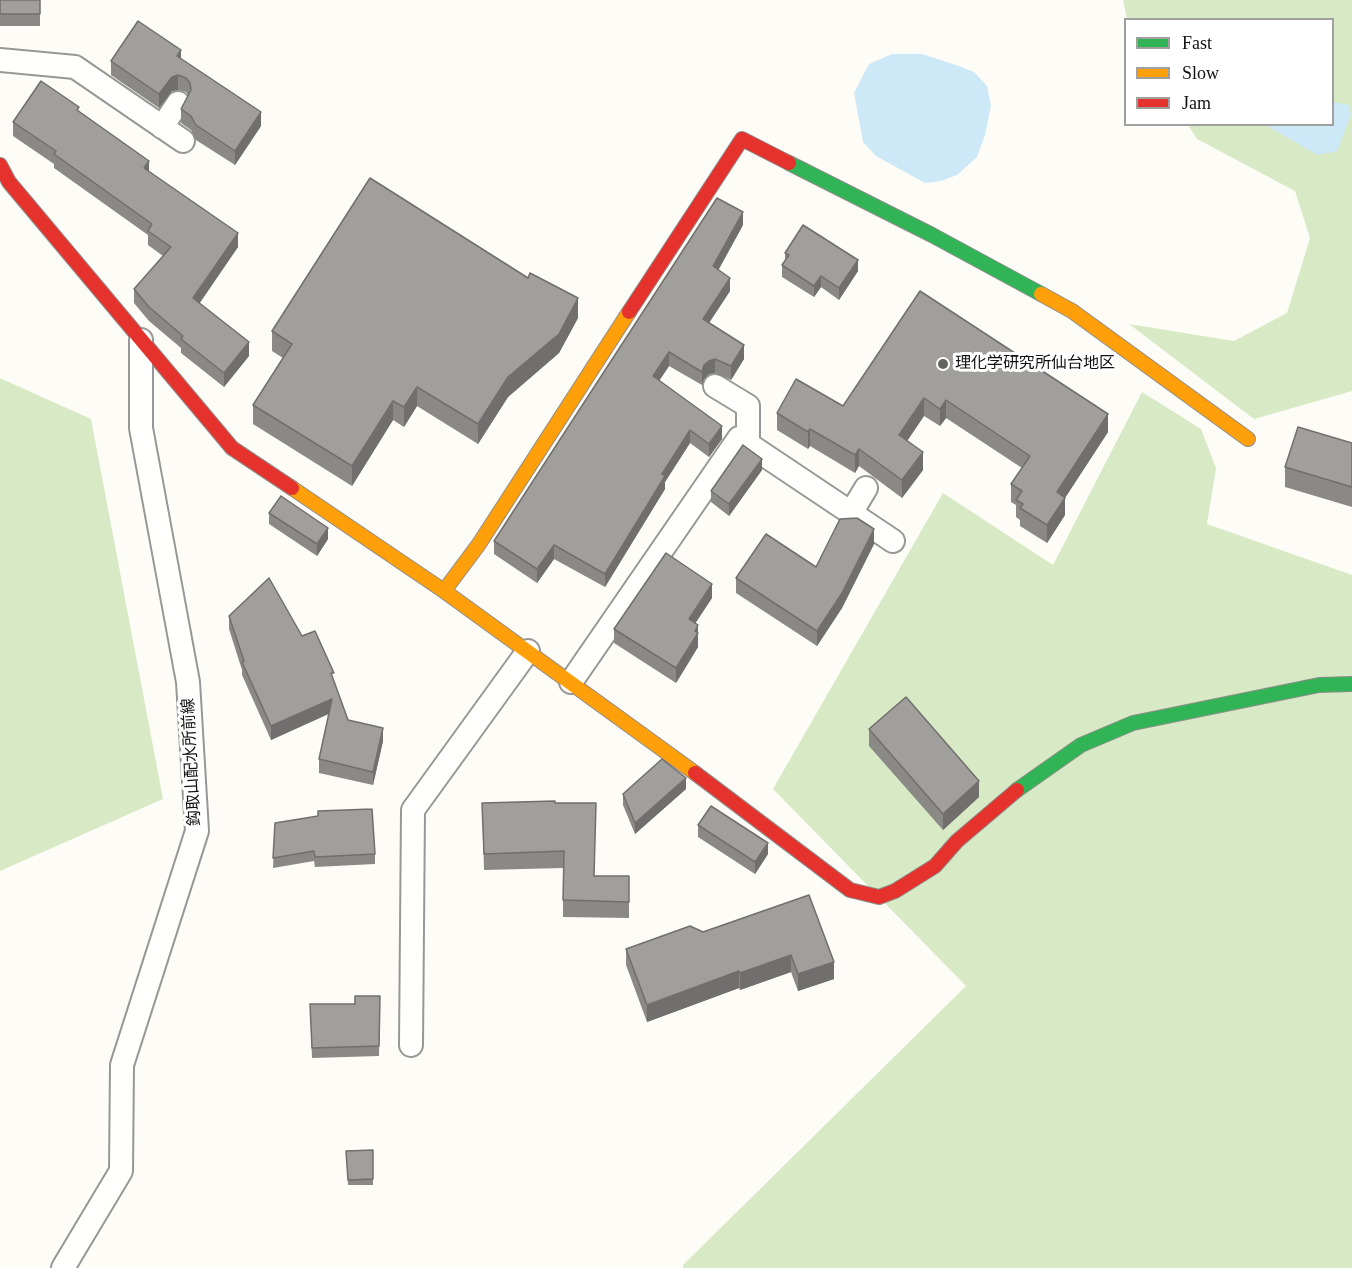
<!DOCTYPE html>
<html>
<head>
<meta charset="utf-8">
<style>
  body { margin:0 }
  #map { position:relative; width:1352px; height:1268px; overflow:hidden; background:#fdfcf7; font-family:"Times New Roman",serif }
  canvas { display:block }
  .legend { position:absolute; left:1124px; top:18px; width:210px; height:108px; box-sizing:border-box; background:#fff; border:2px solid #a0a0a0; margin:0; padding:8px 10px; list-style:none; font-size:18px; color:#111 }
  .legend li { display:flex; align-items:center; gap:12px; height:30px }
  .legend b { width:30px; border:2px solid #a0a0a0 }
</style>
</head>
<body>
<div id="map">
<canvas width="1352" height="1268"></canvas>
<ul class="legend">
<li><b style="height:8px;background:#30b455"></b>Fast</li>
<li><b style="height:8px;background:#ff9f0a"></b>Slow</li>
<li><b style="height:8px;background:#e5322d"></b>Jam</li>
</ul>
</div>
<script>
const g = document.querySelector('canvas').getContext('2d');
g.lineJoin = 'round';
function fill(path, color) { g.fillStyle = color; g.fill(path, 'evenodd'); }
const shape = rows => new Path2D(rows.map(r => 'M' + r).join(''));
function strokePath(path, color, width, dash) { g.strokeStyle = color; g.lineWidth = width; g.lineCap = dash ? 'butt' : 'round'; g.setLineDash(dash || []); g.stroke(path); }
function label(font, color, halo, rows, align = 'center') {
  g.font = font + ' "Times New Roman","Noto Sans JP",serif'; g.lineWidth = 6; g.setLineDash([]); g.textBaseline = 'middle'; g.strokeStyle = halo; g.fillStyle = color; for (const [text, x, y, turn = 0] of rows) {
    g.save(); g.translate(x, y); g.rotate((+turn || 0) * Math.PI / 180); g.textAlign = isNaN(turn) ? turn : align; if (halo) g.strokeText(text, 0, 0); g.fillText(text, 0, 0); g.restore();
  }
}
fill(shape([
  [1123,0,1352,0,1352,391,1254,419,1129,324,1234,341,1287,313,1310,238,1295,191,1197,139,1188,125,1332,124,1332,20,1127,19],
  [0,378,91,419,163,799,0,871],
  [1142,392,1201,429,1216,468,1207,524,1352,575,1352,1268,683,1268,683,1265,966,986,773,789,943,493,1053,565]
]), '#d8eac5');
fill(shape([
  [892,54,922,54,956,65,974,72,987,86,991,106,985,135,977,157,957,175,941,181,925,183,876,156,863,142,854,93,869,64],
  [1333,102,1349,105,1351,115,1337,151,1328,153,1317,155,1266,125,1332,124]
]), '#cde8f7');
const street = shape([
  [0,60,75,67,183,141],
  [162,127,178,103],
  [715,386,748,406,748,444],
  [851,513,866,488],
  [571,682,739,438,893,541],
  [411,1045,413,810,528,651],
  [63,1268,121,1171,122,1065,197,831,188,682,141,428,141,340]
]);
const fast = shape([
  [789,163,932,235,1041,294],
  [1017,790,1081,745,1133,723,1319,685,1352,684]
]);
const slow = shape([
  [1041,294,1072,311,1248,439],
  [292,488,444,591,695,773],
  [444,591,479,544,629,312]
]);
const jam = shape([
  [0,165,9,182,232,448,292,488],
  [629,312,742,139,789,163],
  [695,773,850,890,879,897,895,891,935,866,957,841,1017,790]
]);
strokePath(street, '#979795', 26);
strokePath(fast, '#8e8d8b', 16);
strokePath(slow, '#8e8d8b', 16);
strokePath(jam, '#8e8d8b', 16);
strokePath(street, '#fffffe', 22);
strokePath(fast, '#30b455', 14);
strokePath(slow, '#ff9f0a', 14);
strokePath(jam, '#e5322d', 14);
fill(shape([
  [0,0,40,0,40,26,0,26],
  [181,59,261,126,235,165,196,140,191,130,181,123,181,109,188,95,186,92,178,90,172,91,159,108,111,75,111,61],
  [79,111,238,247,199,303,249,356,224,387,181,353,181,348,149,321,134,303,134,289,163,256,148,245,148,235,54,168,54,164,13,136,13,122],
  [743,225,718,270,730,291,709,323,744,359,731,380,715,373,709,374,704,379,702,385,669,366,659,381,722,439,709,457,690,443,665,482,665,489,605,587,554,559,537,583,494,554,494,541],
  [785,253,858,271,839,300,821,287,814,297,782,277,782,265,785,261],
  [920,291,1108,432,1065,498,1065,515,1047,543,1020,526,1020,520,1016,517,1016,505,1011,502,1011,484,1022,468,946,418,940,426,924,416,907,441,923,470,902,498,859,466,855,473,810,446,808,449,777,430,777,413,843,406],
  [578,318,559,353,508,397,478,444,417,406,404,427,393,420,352,486,253,424,253,405,283,358,272,351,272,331],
  [1352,443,1352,507,1285,487,1285,467],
  [762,470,729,516,711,502,711,491],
  [269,513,328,539,317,556,269,524],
  [874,544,842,608,817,646,736,593,736,578,816,567],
  [712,598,695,623,698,625,698,647,676,683,614,643,614,629],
  [229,616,302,636,334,682,348,720,383,741,373,785,319,773,319,759,329,714,271,740,242,675,242,670,229,629],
  [869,729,979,797,943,830,869,746],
  [686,789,635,834,623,805,623,794],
  [482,803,555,803,595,876,629,876,629,918,563,917,563,868,484,870],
  [275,823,375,854,375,864,315,867,314,861,273,868],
  [698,825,768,854,755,874,698,837],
  [809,895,834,979,798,991,791,972,740,990,739,988,647,1022,626,965,626,949,703,932],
  [380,996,379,1056,312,1058,310,1004,355,1004],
  [373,1150,373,1185,348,1185,346,1151]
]), '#8a8986');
fill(shape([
  [181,50,181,65,177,56],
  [178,75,178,90,172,91,159,108,159,94,172,77],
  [261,112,261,126,235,165,235,151],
  [149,161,149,175,144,168],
  [743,212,743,225,713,280,713,266],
  [238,233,238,247,193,313,193,298],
  [858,260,858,271,839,300,839,288],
  [821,276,821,287,814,297,814,286],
  [730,278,730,291,703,332,703,319],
  [578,298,578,318,559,353,508,397,478,444,478,424,508,377],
  [249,342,249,356,224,387,224,373],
  [744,345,744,359,731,380,731,366],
  [669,352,669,366,653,390,653,376],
  [715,359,715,373,709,374,704,379,702,385,702,372,704,365,709,361],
  [417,387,417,406,404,427,404,407],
  [924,398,924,416,899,453,899,435],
  [946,400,946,418,940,426,940,409],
  [393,401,393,420,352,486,352,466],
  [1108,414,1108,432,1061,504,1065,498,1065,515,1047,543,1047,525,1057,492],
  [722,426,722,439,709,457,709,444],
  [810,429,810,446,808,449,808,432],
  [690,430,690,443,665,482,665,489,605,587,605,574,662,474],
  [859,449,859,466,855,473,855,455],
  [923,452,923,470,902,498,902,480],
  [762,459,762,470,729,516,729,504],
  [328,528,328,539,317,556,317,544],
  [874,529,874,544,842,608,817,646,817,631],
  [554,545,554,559,537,583,537,569],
  [712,584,712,598,689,633,689,619],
  [698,625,698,647,676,683,676,668],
  [332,699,332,712,271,740,271,726],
  [383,728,383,741,373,785,373,772],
  [686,778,686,789,635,834,635,823],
  [979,781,979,797,943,830,943,814],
  [768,843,768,854,755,874,755,862],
  [791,955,791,972,740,990,740,973],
  [834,962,834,979,798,991,798,974],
  [739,971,739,988,647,1022,647,1005]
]), '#716f6d');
const building = shape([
  [0,0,40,0,40,14,0,14,0,0],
  [138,21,181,50,177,56,261,112,235,151,196,125,191,116,181,109,191,90,190,83,186,78,178,75,172,77,159,94,111,61,138,21],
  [41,81,79,107,77,110,149,161,144,168,238,233,193,298,249,342,224,373,181,339,183,336,149,307,134,289,171,247,148,231,152,224,54,154,56,151,13,122,41,81],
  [370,178,528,278,530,273,578,298,559,334,508,377,478,424,417,387,404,407,393,401,352,466,253,405,292,344,272,331,370,178],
  [717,198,743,212,713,266,730,278,703,319,744,345,731,366,715,359,709,361,704,365,702,372,669,352,653,376,722,426,709,444,690,430,662,474,665,476,605,574,554,545,537,569,494,541,717,198],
  [803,225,858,260,839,288,821,276,814,286,782,265,789,255,785,253,803,225],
  [920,291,1108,414,1057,492,1065,498,1047,525,1020,508,1023,504,1016,500,1022,491,1011,484,1030,456,946,400,940,409,924,398,899,435,923,452,902,480,859,449,855,455,810,429,808,432,777,413,796,379,843,406,920,291],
  [1298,427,1352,443,1352,487,1285,467,1298,427],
  [743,445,762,459,729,504,711,491,743,445],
  [281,496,328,528,317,544,269,513,281,496],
  [857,518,874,529,842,593,817,631,736,578,766,534,816,567,840,519,857,518],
  [666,553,712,584,689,619,698,625,695,631,698,633,676,668,614,629,666,553],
  [269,578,302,636,315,631,334,673,331,673,348,720,383,728,373,772,319,759,332,699,271,726,242,662,244,661,229,616,269,578],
  [906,697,979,781,943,814,869,729,906,697],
  [662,759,686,778,635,823,623,794,662,759],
  [555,801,555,803,596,803,594,876,629,876,629,902,563,900,564,851,484,854,482,803,555,801],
  [711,806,768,843,755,862,698,825,711,806],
  [372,809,375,854,315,857,314,851,273,858,275,823,318,816,318,811,372,809],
  [809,895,834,962,798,974,791,955,740,973,739,971,647,1005,626,949,690,926,703,932,809,895],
  [355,996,380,996,379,1046,312,1048,310,1004,355,1004,355,996],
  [373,1150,373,1179,348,1180,346,1151,373,1150]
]);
fill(building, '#a19f9c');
strokePath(building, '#716f6d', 1.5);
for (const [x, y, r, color] of [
  [943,364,6,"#646362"]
]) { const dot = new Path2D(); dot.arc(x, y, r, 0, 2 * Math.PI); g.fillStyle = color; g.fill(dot); strokePath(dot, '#fff', 2); }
label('16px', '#111', '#fff', [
  ["理化学研究所仙台地区",955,364]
], 'left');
label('16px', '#111', '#fff', [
  ["鈎取山配水所前線",192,762,-93]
]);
</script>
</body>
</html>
